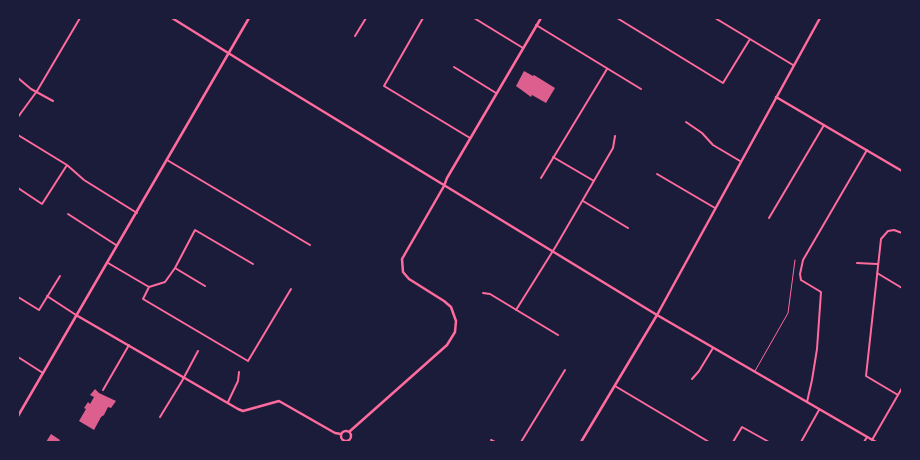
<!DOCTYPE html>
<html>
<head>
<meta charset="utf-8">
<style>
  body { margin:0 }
  #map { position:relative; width:920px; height:460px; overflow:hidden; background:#1b1b3a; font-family:Overpass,sans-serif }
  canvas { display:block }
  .frame { position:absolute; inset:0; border:19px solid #1b1b3a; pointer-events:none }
</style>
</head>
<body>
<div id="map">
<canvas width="920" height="460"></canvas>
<div class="frame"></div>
</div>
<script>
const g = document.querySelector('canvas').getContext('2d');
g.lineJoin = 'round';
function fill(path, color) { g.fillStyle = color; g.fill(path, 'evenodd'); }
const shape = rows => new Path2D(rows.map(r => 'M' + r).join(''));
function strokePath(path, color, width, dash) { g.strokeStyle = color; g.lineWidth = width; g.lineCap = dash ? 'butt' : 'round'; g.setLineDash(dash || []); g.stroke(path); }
fill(shape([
  [524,71,533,76,534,75,555,88,546,103,532,95,531,97,516,86],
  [95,389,99,393,116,401,111,408,108,407,104,415,101,417,94,430,79,421,86,409,84,408,88,402,90,404,94,397,90,395],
  [51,434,60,440,59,442,46,442]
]), '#dd5f8e');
strokePath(shape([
  [755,371,788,313,795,260]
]), '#ff6b9d', 1);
strokePath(shape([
  [423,18,384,86,470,138],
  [474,18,523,48],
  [617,18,723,83,750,39],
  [715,18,793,65],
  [536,25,641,89],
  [355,36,366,18],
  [454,67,496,93],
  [18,78,31,89,53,101],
  [18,117,37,91,80,18],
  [686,122,702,133,713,145,740,161],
  [18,135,67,165,84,180,137,213],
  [553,157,594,181],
  [167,160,310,245],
  [657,174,715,208],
  [541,178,607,69],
  [18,188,42,204,67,165],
  [583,201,628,228],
  [68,214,116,245],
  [769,218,824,125],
  [108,263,149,287],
  [857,263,877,264],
  [175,268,205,286],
  [877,273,902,288],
  [149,287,143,299,248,361,291,289],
  [149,287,165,282,175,268,195,230,253,264],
  [483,293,490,294,558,335],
  [47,296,76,315],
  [18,297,39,310,60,276],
  [516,310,556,246,613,148,615,136],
  [18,357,43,373],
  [692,379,699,371,713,348],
  [615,386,709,442],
  [103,390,129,345],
  [898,395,866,376,881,239,888,231,894,230,902,233],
  [228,402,238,381,239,372],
  [807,402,812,380,817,349,821,292,801,280,800,274,803,260,867,150],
  [160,417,182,381,198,351],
  [491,440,495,442],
  [872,440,902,388],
  [521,442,565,370],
  [733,442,742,427,769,442],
  [801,442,819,410],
  [864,442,867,437]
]), '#ff6b9d', 2);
strokePath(shape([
  [172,18,270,79,657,315,876,442],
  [776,97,902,171],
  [76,315,238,409,243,411,279,401,335,433,341,434],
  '341 436a5 5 0 1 1 10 0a5 5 0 1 1-10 0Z',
  [349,432,447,345,455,332,456,321,451,307,444,301,409,279,403,272,402,259,444,186,447,178,541,18],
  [581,442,657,315,820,18]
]), '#ff6b9d', 2.5);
strokePath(shape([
  [18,416,249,18]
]), '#ff6b9d', 2.5);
</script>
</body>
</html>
